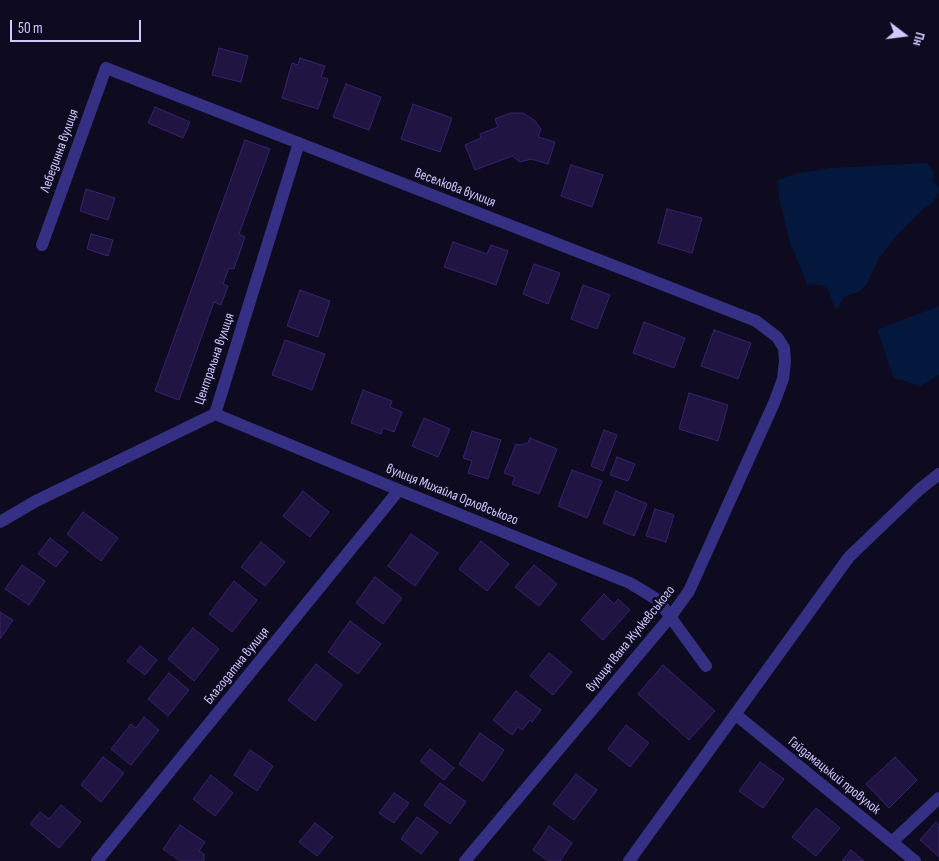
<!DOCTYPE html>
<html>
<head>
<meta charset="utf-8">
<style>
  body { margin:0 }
  #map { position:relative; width:939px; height:861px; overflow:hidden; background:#0e0a1f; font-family:"Sofia Sans Condensed",sans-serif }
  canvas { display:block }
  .north { position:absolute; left:879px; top:10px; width:50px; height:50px; -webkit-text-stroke:4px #0e0a1f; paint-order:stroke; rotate:105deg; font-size:14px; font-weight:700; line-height:20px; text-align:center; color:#d0c8ff }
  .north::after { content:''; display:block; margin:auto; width:18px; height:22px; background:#d0c8ff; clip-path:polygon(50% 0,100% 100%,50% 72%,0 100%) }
  .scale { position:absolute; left:10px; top:20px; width:131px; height:22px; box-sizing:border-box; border:2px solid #d0c8ff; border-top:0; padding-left:6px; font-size:15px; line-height:18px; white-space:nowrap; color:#d0c8ff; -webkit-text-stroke:4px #0e0a1f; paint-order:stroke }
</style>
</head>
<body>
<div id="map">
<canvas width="939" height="861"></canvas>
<div class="north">Пн</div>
<div class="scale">50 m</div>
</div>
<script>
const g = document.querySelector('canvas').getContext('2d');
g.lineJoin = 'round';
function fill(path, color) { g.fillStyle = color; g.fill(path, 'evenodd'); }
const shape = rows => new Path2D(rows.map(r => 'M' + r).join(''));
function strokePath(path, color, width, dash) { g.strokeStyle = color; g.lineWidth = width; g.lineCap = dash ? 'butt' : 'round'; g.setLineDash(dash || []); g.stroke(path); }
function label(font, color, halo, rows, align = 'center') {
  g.font = font + ' "Sofia Sans Condensed",sans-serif'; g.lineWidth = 5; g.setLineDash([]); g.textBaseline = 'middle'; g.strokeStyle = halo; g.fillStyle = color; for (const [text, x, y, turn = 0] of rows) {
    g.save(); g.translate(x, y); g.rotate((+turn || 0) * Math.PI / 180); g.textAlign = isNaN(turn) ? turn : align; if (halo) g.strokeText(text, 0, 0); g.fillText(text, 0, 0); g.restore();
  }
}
fill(shape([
  [926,163,934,171,933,182,938,186,939,192,931,204,924,208,896,236,879,258,866,285,860,291,846,296,840,303,839,306,835,308,827,288,821,285,807,284,789,239,779,198,778,180,800,173,829,168],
  [939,306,939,375,920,386,894,378,877,330]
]), '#04183e');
const building = shape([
  [219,48,248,56,241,82,212,75,219,48],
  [300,58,325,66,321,77,328,79,318,109,282,98,292,63,298,65,300,58],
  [346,84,381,97,369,130,333,117,346,84],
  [413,104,452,118,440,152,401,139,413,104],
  [155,107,190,122,183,138,148,123,155,107],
  [510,113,523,113,534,120,541,129,538,137,555,142,548,164,531,159,520,162,512,156,475,170,465,145,481,138,480,134,498,127,495,119,510,113],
  [245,140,270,149,239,234,245,237,234,269,229,268,223,284,228,286,221,305,214,302,179,400,155,391,245,140],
  [571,165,603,175,592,207,561,196,571,165],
  [86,189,115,198,108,220,80,211,86,189],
  [667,209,702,218,692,253,658,243,667,209],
  [91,234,113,240,108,256,87,249,91,234],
  [453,242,487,254,491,245,508,251,496,285,444,267,453,242],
  [534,264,560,273,548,304,523,294,534,264],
  [583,285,610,295,597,329,571,319,583,285],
  [300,290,330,301,318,337,287,326,300,290],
  [644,322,685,338,674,368,633,353,644,322],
  [714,330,751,343,738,379,701,366,714,330],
  [285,340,325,354,312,390,272,375,285,340],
  [363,390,392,401,390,407,402,412,394,432,383,428,381,434,351,423,363,390],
  [689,393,728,405,718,441,679,429,689,393],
  [424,418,450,429,438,457,412,446,424,418],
  [604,430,617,435,603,471,591,466,604,430],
  [472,431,501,440,488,479,468,473,472,461,463,458,472,431],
  [530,438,557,449,539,494,512,484,515,477,504,473,516,444,520,445,528,443,530,438],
  [617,457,635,464,628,481,610,475,617,457],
  [572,470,602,481,587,518,558,506,572,470],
  [303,491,329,512,310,537,283,516,303,491],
  [616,491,647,504,634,536,603,523,616,491],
  [655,509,674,515,666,542,646,536,655,509],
  [83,512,118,538,101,561,67,534,83,512],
  [411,534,438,553,415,586,388,566,411,534],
  [50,538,68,552,56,567,38,554,50,538],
  [481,541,509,564,487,591,459,569,481,541],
  [261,542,285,562,265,586,241,567,261,542],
  [22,565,45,581,29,605,5,589,22,565],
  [534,565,557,584,539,606,515,587,534,565],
  [375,577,402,598,383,624,356,603,375,577],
  [234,581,257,600,232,632,209,614,234,581],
  [604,594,614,604,618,599,630,610,603,640,581,620,604,594],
  [0,612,13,620,0,639,0,612],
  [350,621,381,644,358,674,328,652,350,621],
  [193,628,219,649,194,681,168,659,193,628],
  [140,646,157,660,145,675,127,661,140,646],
  [549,653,572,672,553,695,530,676,549,653],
  [316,664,342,685,315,721,288,700,316,664],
  [663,665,715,711,689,740,638,694,663,665],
  [169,673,189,690,168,716,148,699,169,673],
  [516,691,541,710,532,722,530,720,522,730,518,727,512,735,493,720,516,691],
  [144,717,159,730,131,765,111,749,131,724,136,728,144,717],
  [626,725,649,743,630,767,608,749,626,725],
  [480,733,504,750,483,781,459,764,480,733],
  [430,749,454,768,444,780,420,761,430,749],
  [250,750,273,766,257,791,234,775,250,750],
  [103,757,124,773,101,802,81,785,103,757],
  [895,757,917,780,889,808,866,784,895,757],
  [760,762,784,779,763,808,739,791,760,762],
  [576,774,597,790,574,820,553,804,576,774],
  [211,775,233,793,215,816,193,799,211,775],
  [440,783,466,802,450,824,424,805,440,783],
  [394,793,409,803,394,823,379,813,394,793],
  [61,805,81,822,59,848,30,824,40,812,49,819,61,805],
  [816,808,840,828,816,856,792,837,816,808],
  [417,817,438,832,421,854,401,839,417,817],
  [936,822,939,825,939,857,920,840,936,822],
  [315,823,333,837,317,856,299,842,315,823],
  [180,825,205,842,199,851,204,854,204,861,180,861,163,849,180,825],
  [549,826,572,843,560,861,548,861,533,850,549,826],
  [851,850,864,861,842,861,851,850]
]);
fill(building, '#1f1442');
strokePath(building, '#352470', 1);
strokePath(shape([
  [42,245,106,68,756,321,777,337,784,348,785,361,783,379,774,403,689,591,671,616,465,861],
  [215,414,399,490,630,583,658,600,706,666],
  [0,522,36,501,215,414,299,143],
  [735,714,915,861],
  [892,842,939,798],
  [97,861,399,490],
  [629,861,849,557,920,489,939,474]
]), '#353083', 12);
label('14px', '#d0c8ff', '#0e0a1f', [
  ["Лебединна вулиця",60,151,-70],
  ["Веселкова вулиця",455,188,21],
  ["Центральна вулиця",215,359,-71],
  ["вулиця Михайла Орловського",452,495,22],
  ["вулиця Івана Жулкевського",631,639,-51],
  ["Благодатна вулиця",237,666,-51],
  ["Гайдамацький провулок",834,776,39]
]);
</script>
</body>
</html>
